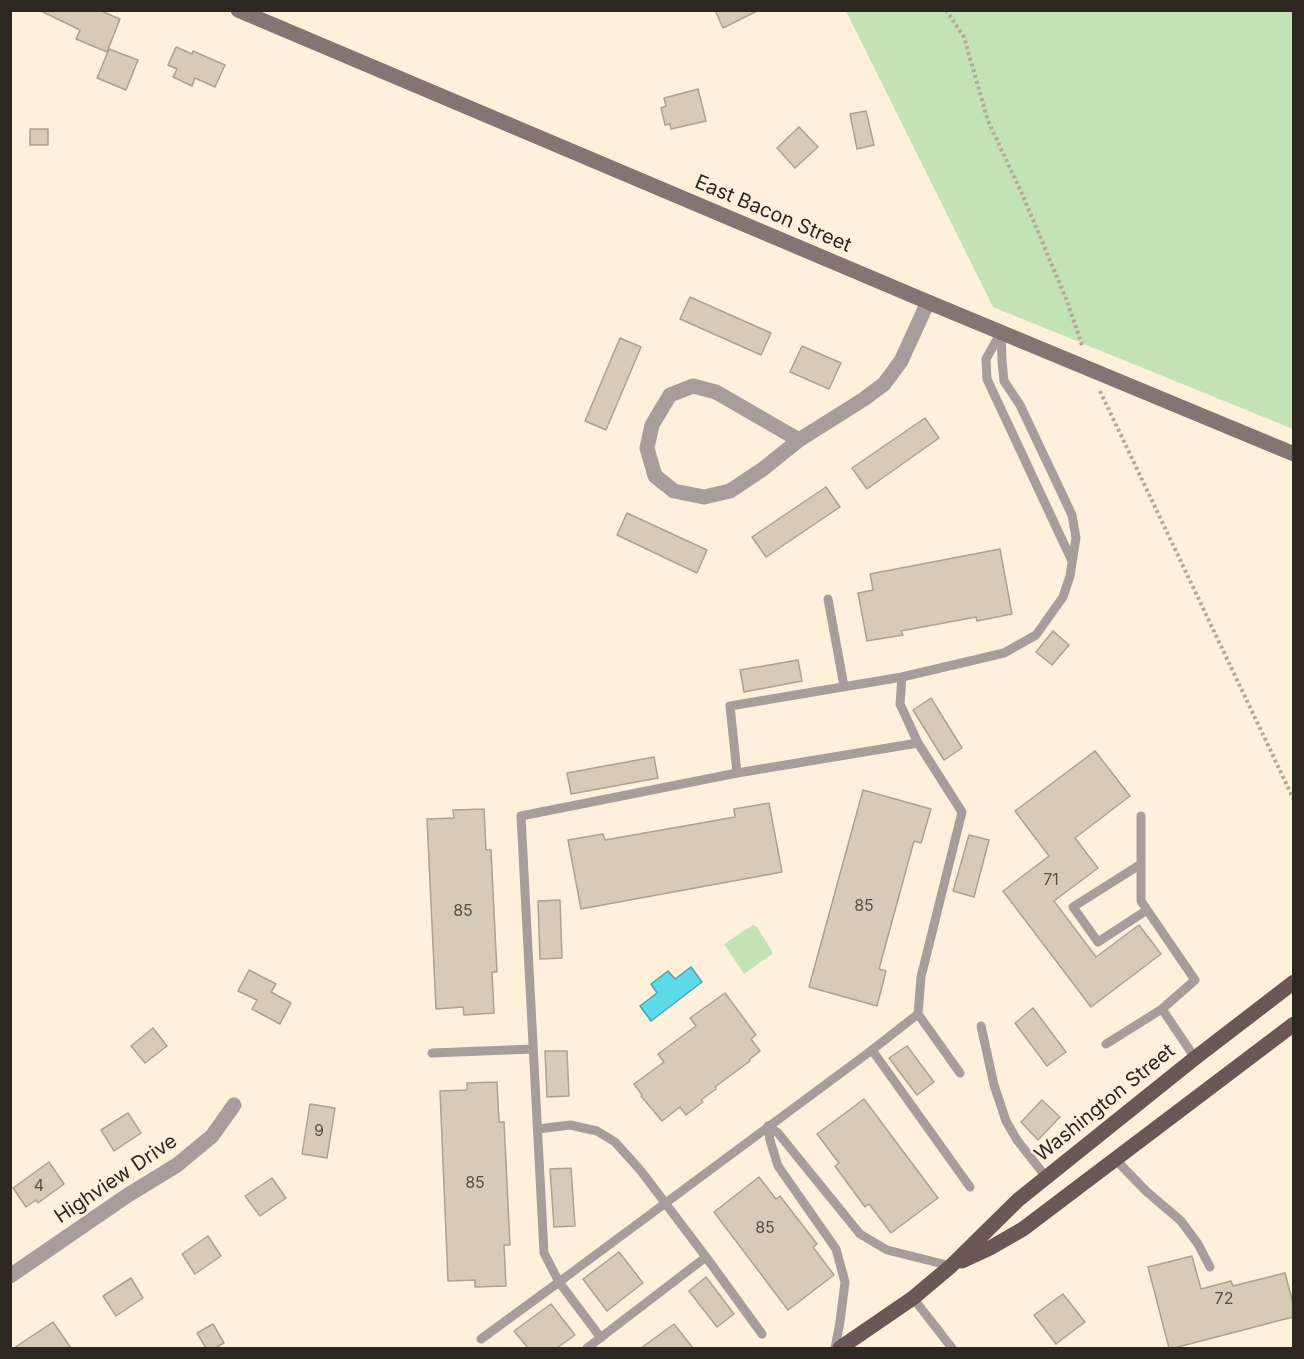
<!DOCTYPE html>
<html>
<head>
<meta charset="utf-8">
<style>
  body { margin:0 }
  #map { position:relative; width:1304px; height:1359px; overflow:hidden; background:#fff0dc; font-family:Inter,sans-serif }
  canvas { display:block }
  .frame { position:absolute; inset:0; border:12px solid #2d2720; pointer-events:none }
</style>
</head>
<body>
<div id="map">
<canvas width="1304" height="1359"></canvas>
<div class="frame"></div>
</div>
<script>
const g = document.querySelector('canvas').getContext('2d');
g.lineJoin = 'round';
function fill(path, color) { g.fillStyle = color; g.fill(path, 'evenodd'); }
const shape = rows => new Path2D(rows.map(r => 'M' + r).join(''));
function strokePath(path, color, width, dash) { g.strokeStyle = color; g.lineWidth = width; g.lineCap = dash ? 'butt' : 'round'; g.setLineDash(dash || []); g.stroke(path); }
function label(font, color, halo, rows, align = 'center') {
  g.font = font + ' Inter,sans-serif'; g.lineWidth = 5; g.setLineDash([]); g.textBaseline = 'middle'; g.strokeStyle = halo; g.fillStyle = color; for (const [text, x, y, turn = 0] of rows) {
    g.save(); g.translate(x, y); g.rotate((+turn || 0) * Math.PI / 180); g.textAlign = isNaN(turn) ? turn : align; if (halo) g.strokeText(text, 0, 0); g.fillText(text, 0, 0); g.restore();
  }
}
fill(shape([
  [846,11,1293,11,1293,429,993,307],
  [753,925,757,927,772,951,772,954,744,974,724,944]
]), '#c3e2b5');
const water = shape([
  [691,967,702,982,651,1021,640,1006,657,993,651,984,668,971,675,979,691,967]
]);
fill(water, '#5edaeb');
strokePath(water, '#4fa4ae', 1.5);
const building = shape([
  [39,10,99,10,120,19,107,52,76,39,80,30,39,10],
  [715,10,759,10,723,28,715,10],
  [176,47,192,54,193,51,225,65,215,87,195,78,192,86,173,77,177,69,168,65,176,47],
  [109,49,138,60,126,90,97,78,109,49],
  [698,89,706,121,671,129,670,124,665,125,661,108,666,106,664,98,698,89],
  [866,111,874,145,857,149,850,114,866,111],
  [799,127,818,147,795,168,777,148,799,127],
  [30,129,48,129,48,145,30,145,30,129],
  [690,297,771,333,761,355,680,319,690,297],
  [620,338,641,347,606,430,585,421,620,338],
  [802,346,841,363,829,389,790,372,802,346],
  [925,418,939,438,867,489,852,468,925,418],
  [826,487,840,507,766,557,752,537,826,487],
  [627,513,707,550,697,573,617,535,627,513],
  [1000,549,1012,614,977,621,976,617,901,631,903,635,867,641,858,593,873,590,870,574,1000,549],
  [1053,631,1069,645,1052,665,1036,652,1053,631],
  [798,660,802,681,744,692,740,670,798,660],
  [931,698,962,748,944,760,913,710,931,698],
  [1095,751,1130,796,1075,838,1098,868,1054,901,1096,957,1139,925,1161,954,1091,1007,1003,891,1049,856,1015,811,1095,751],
  [654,757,658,778,571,794,567,773,654,757],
  [863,790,931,809,921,843,914,841,879,969,886,971,877,1006,809,987,863,790],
  [769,803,782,872,581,909,568,840,603,834,605,840,735,817,734,809,769,803],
  [484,809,486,850,491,850,497,972,492,972,494,1013,464,1015,463,1007,436,1009,427,819,454,818,453,810,484,809],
  [969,835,989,840,974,897,953,891,969,835],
  [560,900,562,958,540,959,538,901,560,900],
  [249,970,276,984,271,992,291,1003,280,1024,252,1009,257,1000,238,991,249,970],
  [725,993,756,1035,751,1039,760,1051,749,1060,750,1061,715,1087,716,1089,701,1100,703,1102,686,1115,680,1107,662,1121,641,1096,642,1095,634,1084,664,1062,658,1054,696,1026,690,1018,725,993],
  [1033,1008,1066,1052,1047,1066,1015,1023,1033,1008],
  [153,1028,167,1046,145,1063,131,1046,153,1028],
  [907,1046,934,1082,917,1095,889,1058,907,1046],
  [545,1051,567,1051,569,1096,547,1097,545,1051],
  [497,1082,499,1122,504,1122,510,1245,504,1245,506,1286,475,1287,475,1280,448,1281,440,1091,467,1090,467,1083,497,1082],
  [864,1099,938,1198,891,1233,869,1204,865,1207,835,1166,839,1163,817,1134,864,1099],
  [1042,1100,1060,1117,1038,1140,1021,1122,1042,1100],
  [310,1104,335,1108,327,1158,302,1154,310,1104],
  [128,1113,141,1133,114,1151,101,1130,128,1113],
  [49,1162,64,1184,38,1203,36,1200,26,1207,13,1188,49,1162],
  [571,1168,575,1226,554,1227,550,1169,571,1168],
  [759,1177,776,1199,780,1196,817,1244,813,1247,834,1275,788,1310,714,1212,759,1177],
  [272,1178,286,1198,260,1216,245,1196,272,1178],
  [208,1236,221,1256,195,1274,182,1254,208,1236],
  [619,1252,643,1283,607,1311,583,1279,619,1252],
  [1192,1256,1201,1289,1231,1281,1233,1286,1285,1273,1293,1303,1293,1317,1174,1348,1169,1348,1148,1267,1192,1256],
  [706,1277,734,1314,717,1327,689,1291,706,1277],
  [131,1278,143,1298,116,1316,103,1296,131,1278],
  [1063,1294,1085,1322,1056,1344,1034,1315,1063,1294],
  [551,1304,575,1335,557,1348,528,1348,514,1331,551,1304],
  [53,1322,71,1348,14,1348,53,1322],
  [213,1324,224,1343,215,1348,206,1348,197,1333,213,1324],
  [674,1324,693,1348,641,1348,674,1324]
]);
fill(building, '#d7cab6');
strokePath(building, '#afa18f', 1.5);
strokePath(shape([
  [946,10,964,37,988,121,1023,196,1067,301,1083,348],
  [1100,391,1294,800]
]), '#b5a99a', 4, [3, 3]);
strokePath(shape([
  [1000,334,986,359,987,379,1072,561],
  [828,599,844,686],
  [902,677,900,704,918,743,962,812,921,977,918,1014,872,1050,559,1282,544,1253,521,816,737,773,730,706,902,677,1004,653,1036,635,1063,597,1070,576,1076,538,1072,515,1020,405,1004,381,1002,361,1001,332],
  [737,773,918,743],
  [1141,816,1141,901,1195,980,1162,1009],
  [1141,864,1073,907,1098,942,1147,910],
  [918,1014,960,1073],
  [981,1026,994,1085,1006,1121,1017,1140,1046,1177],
  [1106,1044,1162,1009,1195,1058],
  [872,1050,970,1187],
  [432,1053,533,1049],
  [768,1126,770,1140,778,1166,836,1249,845,1282,840,1322,835,1348],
  [768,1126,778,1133,860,1234,887,1250,951,1266],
  [538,1129,570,1125,597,1131,615,1142,641,1171,706,1257,587,1348],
  [1115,1159,1146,1191,1181,1221,1198,1244,1210,1267],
  [706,1257,762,1334],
  [913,1298,952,1348],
  [481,1339,559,1282,601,1338]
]), '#a99d9c', 9);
strokePath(shape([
  [799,440,716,392,693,386,670,395,652,425,647,448,655,476,674,491,704,497,730,491,763,469,799,440,864,399,884,384,901,361,928,302],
  [10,1276,128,1195,177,1165,212,1136,234,1105]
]), '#a99d9c', 15);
strokePath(shape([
  [238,10,928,302,1294,454]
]), '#857472', 15);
strokePath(shape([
  [962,1261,990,1248,1023,1229,1294,1024],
  [840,1348,913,1298,951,1266,1018,1200,1195,1058,1294,982]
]), '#6b5855', 15);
label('16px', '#585046', null, [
  ["71",1051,880],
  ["85",864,906],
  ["85",463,911],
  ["9",319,1131],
  ["85",475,1183],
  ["4",39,1186],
  ["85",765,1228],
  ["72",1224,1299]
]);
label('20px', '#2d2720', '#fff0dc', [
  ["East Bacon Street",773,214,23],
  ["Washington Street",1105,1103,-39],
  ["Highview Drive",116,1179,-34]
]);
</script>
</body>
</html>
